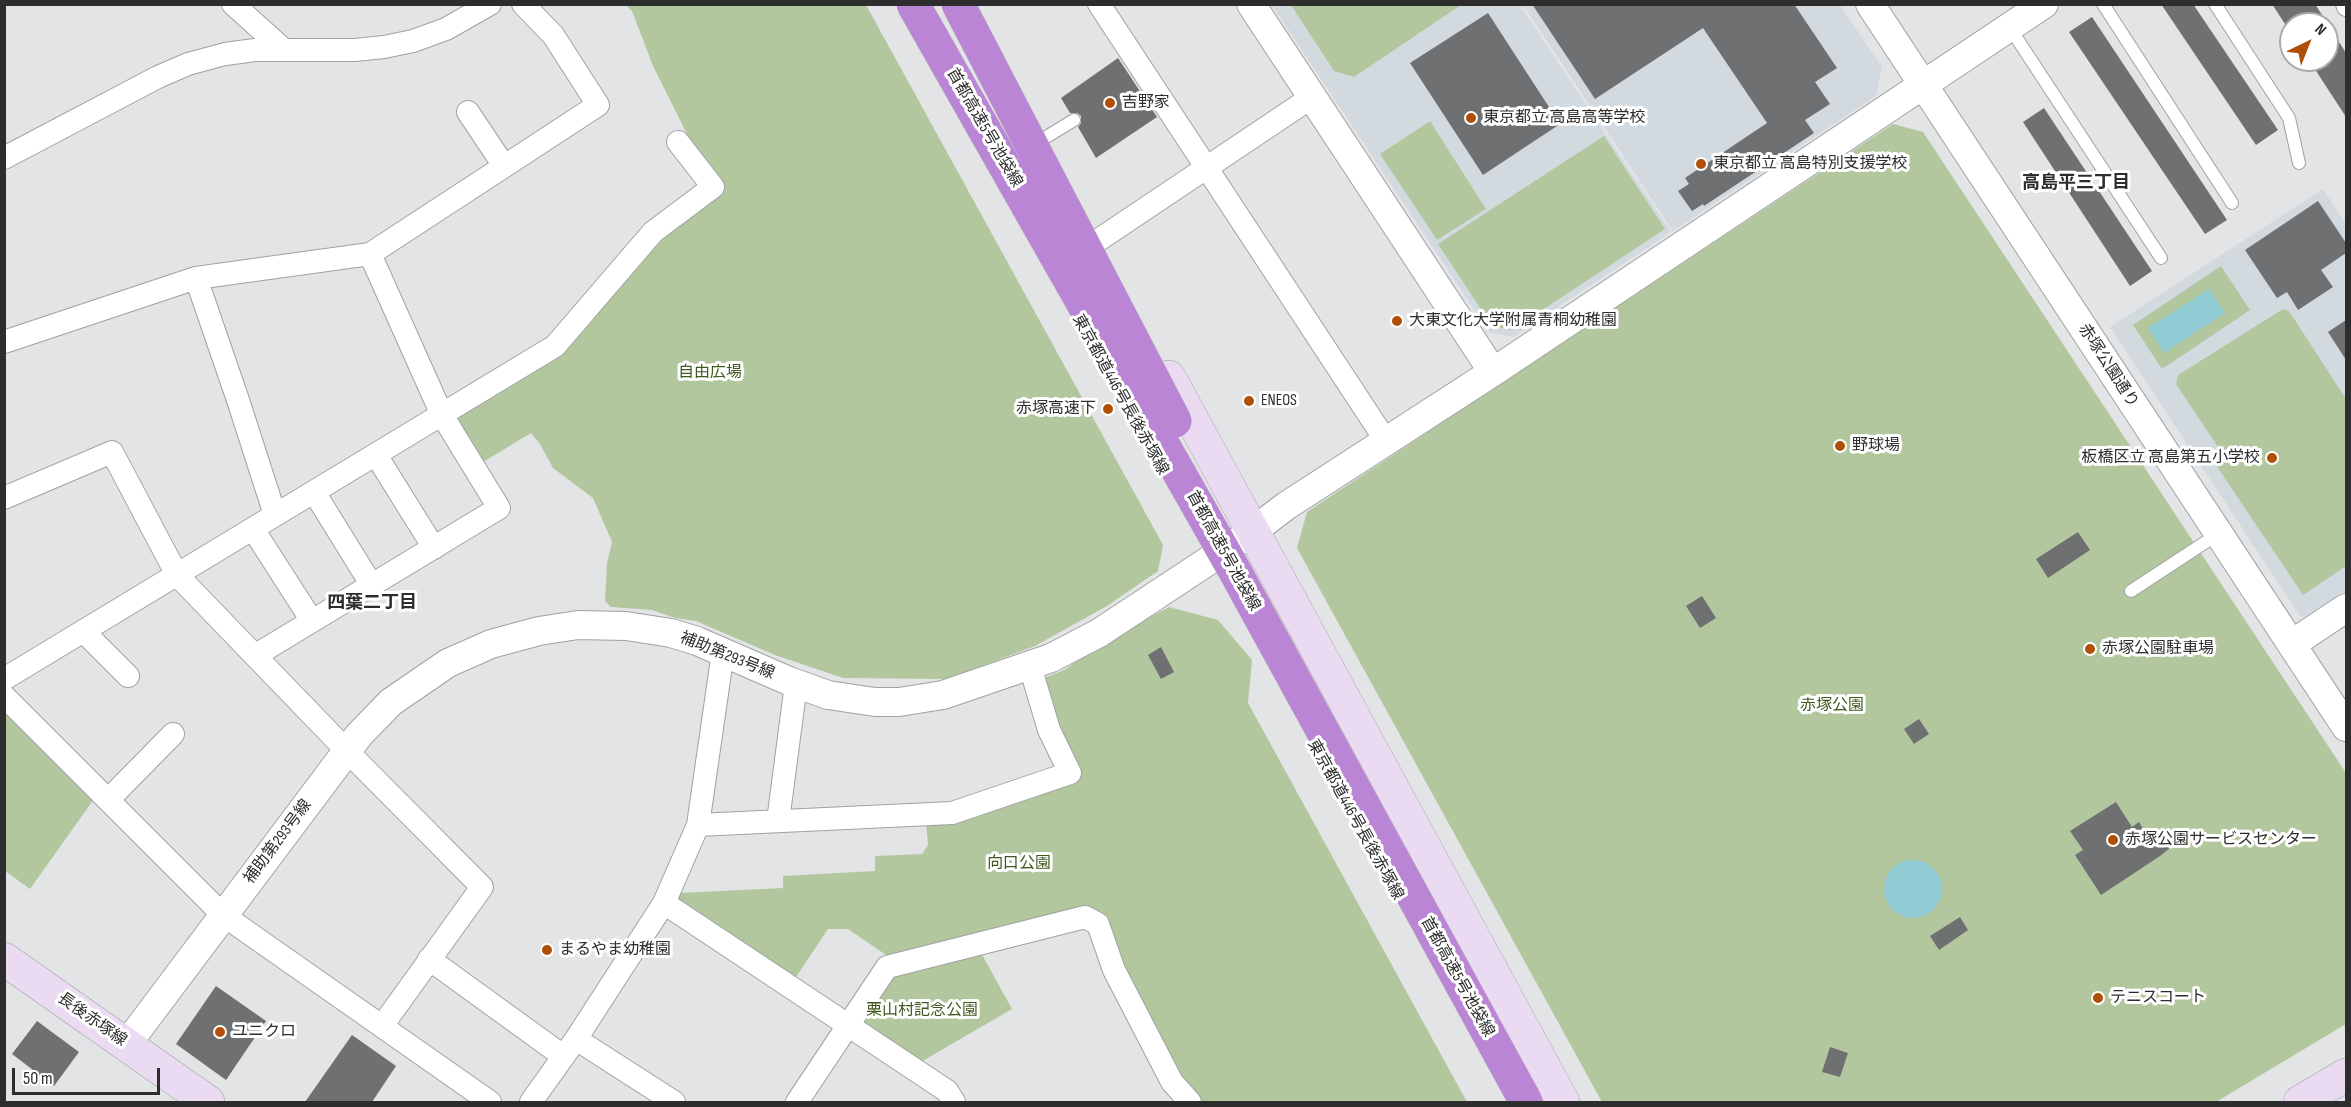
<!DOCTYPE html>
<html>
<head>
<meta charset="utf-8">
<style>
  body { margin:0 }
  #map { position:relative; width:2351px; height:1107px; overflow:hidden; background:#e3e4e6; font-family:"Sofia Sans Condensed",sans-serif }
  canvas { display:block }
  .frame { position:absolute; inset:0; border:6px solid #2d2d2e; pointer-events:none }
  .north { position:absolute; left:2279px; top:12px; width:60px; height:60px; box-sizing:border-box; background:#fff; border:2px solid #ababab; border-radius:50%; rotate:43deg; font-size:16px; font-weight:700; line-height:24px; text-align:center; color:#2d2d2e }
  .north::after { content:''; display:block; margin:auto; width:21px; height:27px; background:#b05008; clip-path:polygon(50% 0,100% 100%,50% 72%,0 100%) }
  .scale { position:absolute; left:12px; top:1068px; width:148px; height:27px; box-sizing:border-box; border:3px solid #2d2d2e; border-top:0; padding-left:8px; font-size:18px; line-height:21px; white-space:nowrap; color:#2d2d2e; -webkit-text-stroke:4px #fff; paint-order:stroke }
</style>
</head>
<body>
<div id="map">
<canvas width="2351" height="1107"></canvas>
<div class="frame"></div>
<div class="north">N</div>
<div class="scale">50 m</div>
</div>
<script>
const g = document.querySelector('canvas').getContext('2d');
g.lineJoin = 'round';
function fill(path, color) { g.fillStyle = color; g.fill(path, 'evenodd'); }
const shape = rows => new Path2D(rows.map(r => 'M' + r).join(''));
function strokePath(path, color, width, dash) { g.strokeStyle = color; g.lineWidth = width; g.lineCap = dash ? 'butt' : 'round'; g.setLineDash(dash || []); g.stroke(path); }
function label(font, color, halo, rows, align = 'center') {
  g.font = font + ' "Sofia Sans Condensed","Noto Sans JP",sans-serif'; g.lineWidth = 6; g.setLineDash([]); g.textBaseline = 'middle'; g.strokeStyle = halo; g.fillStyle = color; for (const [text, x, y, turn = 0] of rows) {
    g.save(); g.translate(x, y); g.rotate((+turn || 0) * Math.PI / 180); g.textAlign = isNaN(turn) ? turn : align; if (halo) g.strokeText(text, 0, 0); g.fillText(text, 0, 0); g.restore();
  }
}
fill(shape([
  [1272,5,1520,5,1671,232,1513,337,1489,332],
  [1523,5,1840,5,1882,67,1876,96,1673,231],
  [2323,189,2346,224,2346,590,2305,617,2300,616,2110,327]
]), '#d2dae0');
fill(shape([
  [626,5,866,5,1163,545,1158,571,1107,606,1035,646,947,679,843,678,775,655,696,621,675,618,652,610,611,607,605,601,607,563,612,542,593,498,553,468,540,444,531,433,483,462,458,422,460,414,557,354,669,229,725,186,690,140,653,66,632,11],
  [1291,5,1461,5,1354,77,1334,71],
  [1430,121,1486,209,1437,240,1380,154],
  [1893,124,1923,132,2346,773,2346,1024,2216,1102,1602,1102,1297,548,1307,512],
  [1604,136,1665,229,1512,330,1492,326,1438,244],
  [2221,266,2250,310,2162,369,2133,325],
  [2283,309,2289,311,2346,399,2346,566,2303,595,2212,459,2222,453,2176,384,2178,375],
  [1169,607,1218,620,1252,660,1248,703,1467,1102,1203,1102,1179,1079,1124,967,1106,920,889,957,848,929,828,929,794,980,678,902,679,893,783,888,783,876,875,871,875,856,922,854,928,845,926,822,1042,791,1082,776,1059,730,1044,678,1064,670,1105,641],
  [4,710,94,799,30,889,5,871],
  [980,951,1012,1009,919,1063,865,1027,863,1018,893,976]
]), '#b2c79e');
fill(shape([
  [2209,289,2225,313,2164,353,2148,328],
  '1884 889a29 29 0 1 1 58 0a29 29 0 1 1-58 0Z'
]), '#92cdd6');
fill(shape([
  [1532,4,1794,4,1837,68,1815,82,1830,104,1805,120,1814,133,1704,206,1703,204,1692,211,1678,191,1689,184,1685,178,1767,123,1703,28,1595,99],
  [2161,4,2193,4,2278,130,2256,145],
  [2272,4,2315,4,2346,53,2346,117,2309,60,2327,60,2327,24,2285,24],
  [1488,13,1560,124,1483,175,1410,63],
  [2092,17,2227,220,2205,234,2069,32],
  [1118,58,1157,117,1096,158,1078,127,1081,123,1081,116,1077,113,1070,113,1061,98],
  [2044,108,2152,271,2130,286,2023,122],
  [2318,201,2346,243,2346,253,2321,270,2333,287,2298,310,2287,292,2277,298,2245,250],
  [2346,320,2346,360,2328,332],
  [2078,532,2090,550,2048,578,2036,559],
  [1702,596,1716,618,1700,628,1686,606],
  [1161,647,1174,672,1161,679,1148,655],
  [1919,719,1929,734,1914,744,1904,729],
  [2116,802,2132,827,2139,822,2150,840,2166,828,2176,843,2160,856,2101,895,2075,855,2083,850,2070,831],
  [1960,917,1968,930,1939,950,1930,936],
  [216,986,266,1021,226,1080,176,1044],
  [37,1021,79,1052,54,1086,12,1054],
  [352,1035,396,1066,372,1102,305,1102],
  [1830,1047,1848,1053,1840,1077,1822,1072]
]), '#6f7071');
const service = shape([
  [2103,4,2232,203],
  [2215,4,2289,118,2299,163],
  [2010,28,2161,258],
  [1043,139,1074,120],
  [2131,591,2218,534]
]);
const pedestrian = shape([
  [2345,4,2346,7]
]);
const minor = shape([
  [233,4,284,50],
  [1099,4,1386,441],
  [468,112,504,166],
  [4,158,158,77,188,64,225,54,255,50,355,50,384,47,413,41,446,29,490,4],
  [1097,241,1312,97],
  [196,278,238,400,275,515],
  [4,342,196,278,370,254,598,105,553,35,523,4],
  [376,455,434,548],
  [314,492,371,584],
  [4,498,112,452,177,575,347,751,482,887,382,1026],
  [253,529,312,621],
  [83,631,128,676],
  [256,655,499,508,442,415,370,254],
  [4,679,555,346,653,232,713,187,678,142],
  [4,696,223,915,490,1102],
  [108,800,173,734],
  [778,821,796,684],
  [698,825,952,813,1070,773,1049,730,1030,666],
  [664,903,947,1091,954,1102],
  [429,959,563,1056],
  [576,1039,674,1102],
  [531,1102,576,1039,664,903,698,825,723,652],
  [797,1102,887,967,1085,917,1098,924,1114,970,1172,1082,1190,1102]
]);
const tertiary = shape([
  [1251,4,1493,372],
  [1870,4,2346,727],
  [2292,644,2346,608],
  [127,1044,359,735,391,702,448,663,491,644,539,631,578,625,626,626,671,633,697,641,789,681,828,695,875,702,899,702,943,695,1051,658,1099,633,1252,532,1286,506,1493,372,2044,4]
]);
const secondary = shape([
  [1169,377,1563,1102],
  [4,959,208,1102],
  [2300,1102,2346,1075]
]);
strokePath(service, '#9fa1a2', 14);
strokePath(pedestrian, '#9fa1a2', 20);
strokePath(minor, '#9fa1a2', 24);
strokePath(tertiary, '#9fa1a2', 30);
strokePath(secondary, '#9fa1a2', 34);
strokePath(service, '#fff', 12);
strokePath(pedestrian, '#fff', 18);
strokePath(minor, '#fff', 22);
strokePath(tertiary, '#fff', 28);
strokePath(secondary, '#eadaf2', 33);
const motorwayBridge = shape([
  [913,4,1236,573,1526,1102],
  [958,4,1175,421]
]);
strokePath(motorwayBridge, '#c0c0c0', 34, []);
strokePath(motorwayBridge, '#ba85d4', 33);
for (const [x, y, r, color] of [
  [1110,103,6,"#b05008"],
  [1471,118,6,"#b05008"],
  [1701,164,6,"#b05008"],
  [1397,321,6,"#b05008"],
  [1249,401,6,"#b05008"],
  [1108,409,6,"#b05008"],
  [1840,446,6,"#b05008"],
  [2272,458,6,"#b05008"],
  [2090,649,6,"#b05008"],
  [2113,840,6,"#b05008"],
  [547,950,6,"#b05008"],
  [2098,998,6,"#b05008"],
  [220,1032,6,"#b05008"]
]) { const dot = new Path2D(); dot.arc(x, y, r, 0, 2 * Math.PI); g.fillStyle = color; g.fill(dot); strokePath(dot, '#fff', 2); }
label('16px', '#2d2d2e', '#fff', [
  ["吉野家",1122,103],
  ["東京都立 高島高等学校",1483,118],
  ["東京都立 高島特別支援学校",1713,164],
  ["大東文化大学附属青桐幼稚園",1409,321],
  ["ENEOS",1261,401],
  ["赤塚高速下",1096,409,"right"],
  ["野球場",1852,446],
  ["板橋区立 高島第五小学校",2260,458,"right"],
  ["赤塚公園駐車場",2102,649],
  ["赤塚公園サービスセンター",2125,840],
  ["まるやま幼稚園",559,950],
  ["テニスコート",2110,998],
  ["ユニクロ",232,1032]
], 'left');
label('16px', '#2d2d2e', '#fff', [
  ["首都高速5号池袋線",984,128,60],
  ["赤塚公園通り",2108,366,57],
  ["東京都道446号長後赤塚線",1120,395,61],
  ["首都高速5号池袋線",1223,551,61],
  ["補助第293号線",727,656,22],
  ["東京都道446号長後赤塚線",1355,820,61],
  ["補助第293号線",278,842,-53],
  ["首都高速5号池袋線",1457,977,61],
  ["長後赤塚線",92,1020,35]
]);
label('16px', '#3f5a1e', '#fff', [
  ["自由広場",710,373],
  ["赤塚公園",1832,706],
  ["向口公園",1019,864],
  ["栗山村記念公園",922,1011]
]);
label('bold 18px', '#2d2d2e', '#fff', [
  ["高島平三丁目",2076,183],
  ["四葉二丁目",372,603]
]);
</script>
</body>
</html>
